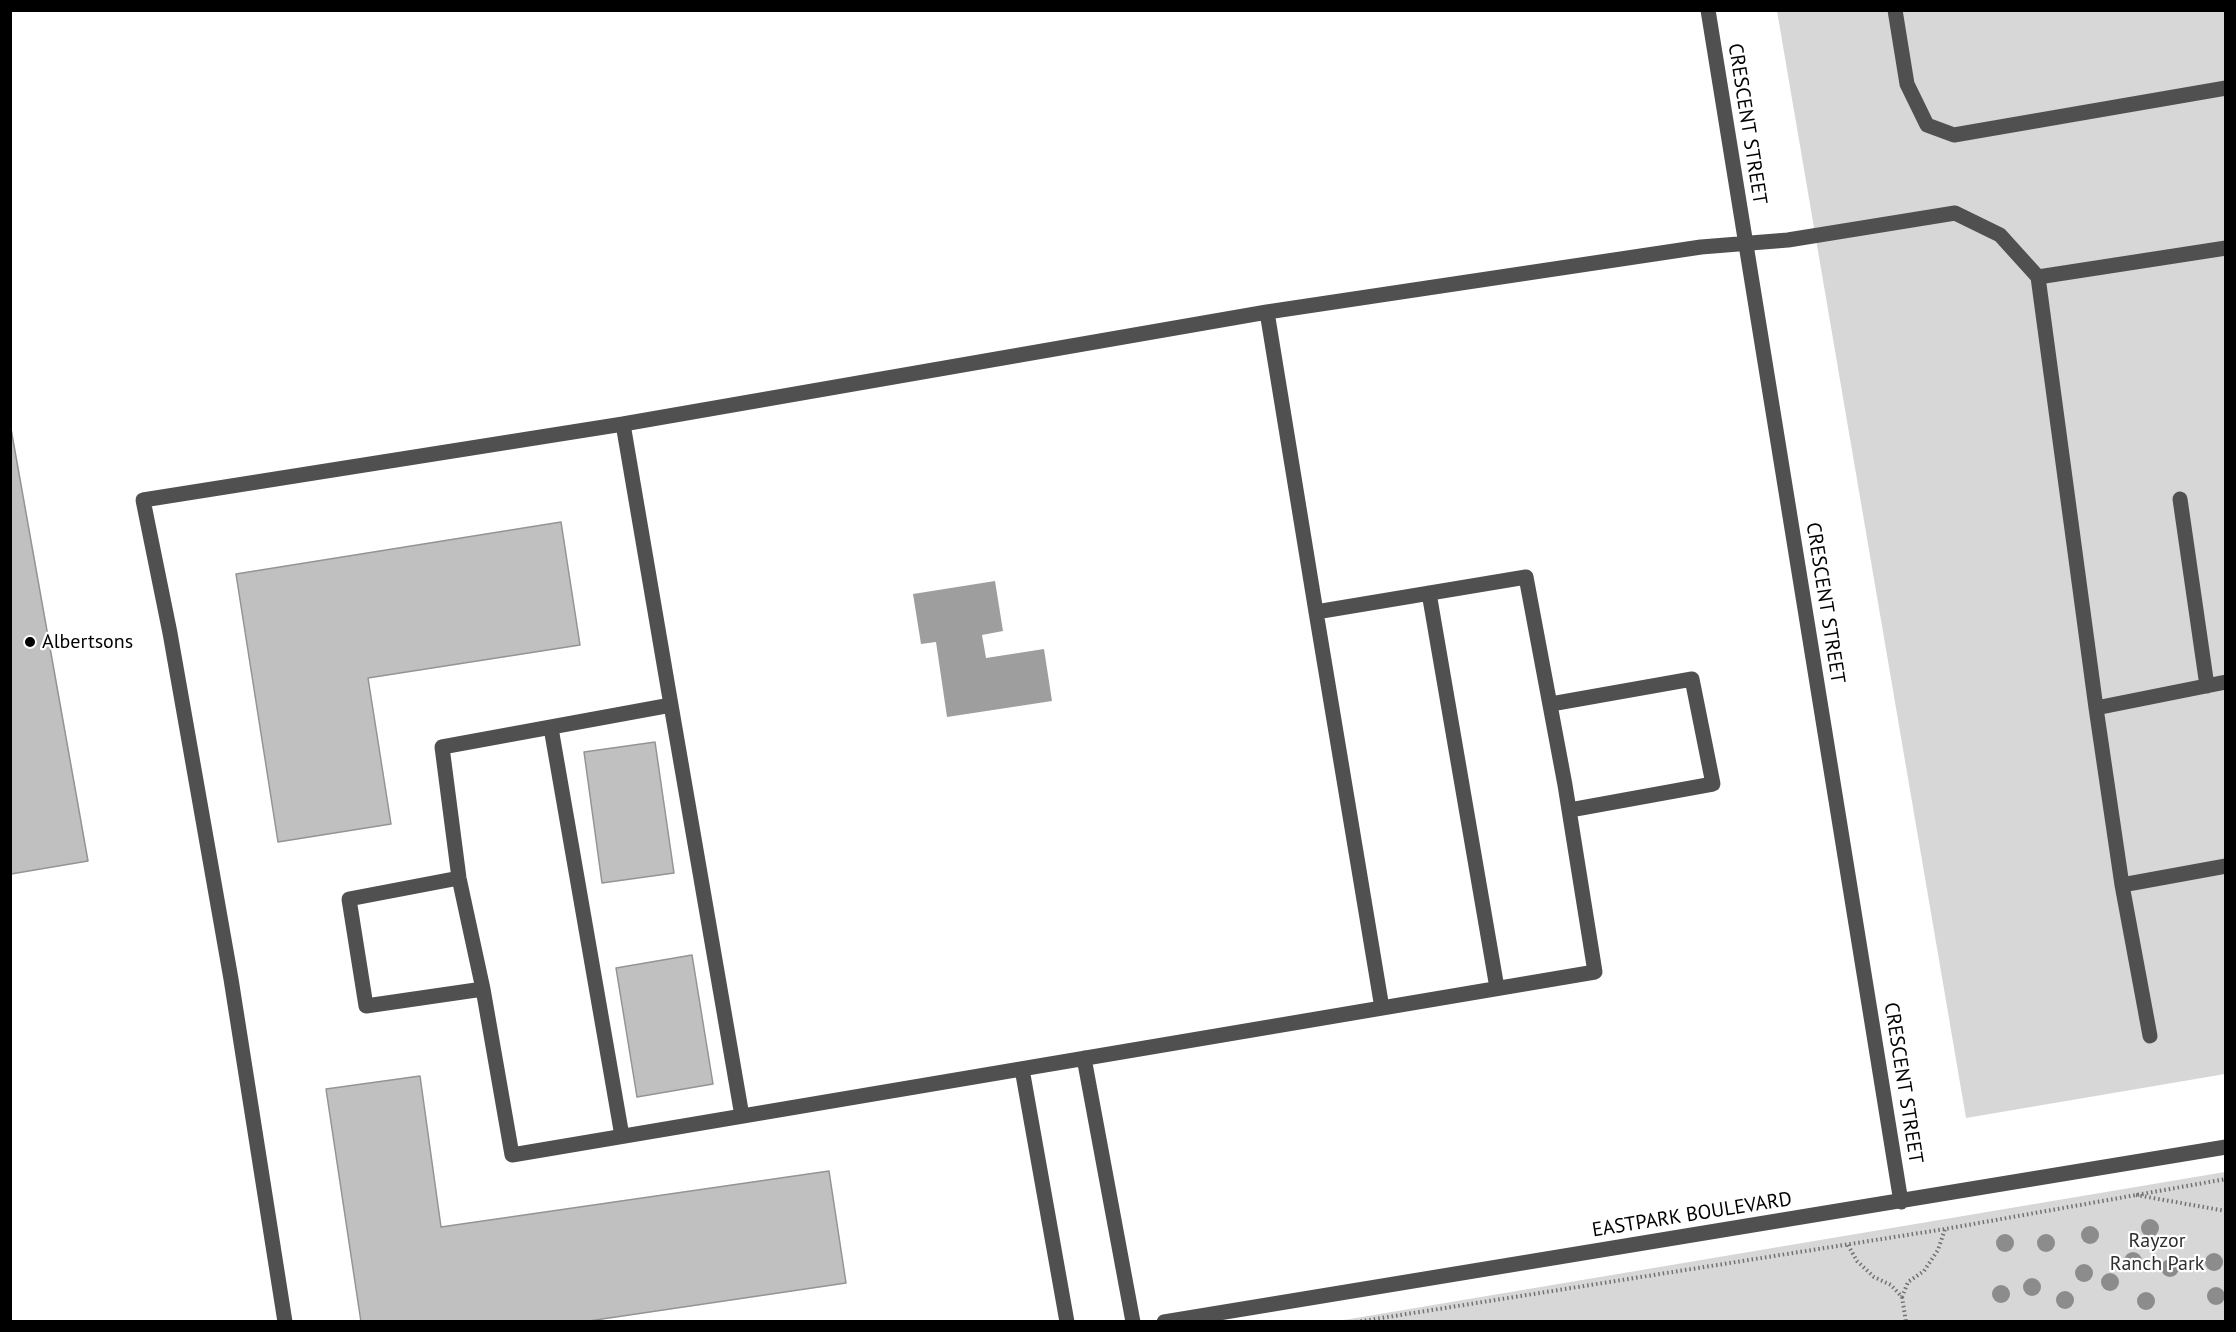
<!DOCTYPE html>
<html>
<head>
<meta charset="utf-8">
<style>
  body { margin:0 }
  #map { position:relative; width:2236px; height:1332px; overflow:hidden; background:#fff; font-family:"PT Sans",sans-serif }
  canvas { display:block }
  .frame { position:absolute; inset:0; border:12px solid #000; pointer-events:none }
</style>
</head>
<body>
<div id="map">
<canvas width="2236" height="1332"></canvas>
<div class="frame"></div>
</div>
<script>
const g = document.querySelector('canvas').getContext('2d');
g.lineJoin = 'round';
function fill(path, color) { g.fillStyle = color; g.fill(path, 'evenodd'); }
const shape = rows => new Path2D(rows.map(r => 'M' + r).join(''));
function strokePath(path, color, width, dash) { g.strokeStyle = color; g.lineWidth = width; g.lineCap = dash ? 'butt' : 'round'; g.setLineDash(dash || []); g.stroke(path); }
function label(font, color, halo, rows, align = 'center') {
  g.font = font + ' "PT Sans",sans-serif'; g.lineWidth = 4.5; g.setLineDash([]); g.textBaseline = 'middle'; g.strokeStyle = halo; g.fillStyle = color; for (const [text, x, y, turn = 0] of rows) {
    g.save(); g.translate(x, y); g.rotate((+turn || 0) * Math.PI / 180); g.textAlign = isNaN(turn) ? turn : align; if (halo) g.strokeText(text, 0, 0); g.fillText(text, 0, 0); g.restore();
  }
}
fill(shape([
  [1777,11,2225,11,2225,1074,1966,1118],
  [2225,1172,2225,1321,1338,1321]
]), '#d7d7d7');
fill(shape([
  [995,581,1003,631,982,635,986,658,1044,649,1052,701,947,717,936,642,921,644,913,594]
]), '#9e9e9e');
const building = shape([
  [10,423,88,861,11,874,10,873,10,423],
  [561,522,580,645,368,678,391,824,278,842,236,574,561,522],
  [655,742,674,873,602,883,584,752,655,742],
  [692,955,713,1084,637,1097,616,968,692,955],
  [420,1076,441,1227,829,1171,846,1283,582,1322,361,1322,326,1089,420,1076]
]);
fill(building, '#c0c0c0');
strokePath(building, '#949494', 1.5);
strokePath(shape([
  [2136,1195,2226,1211],
  [1848,1245,1857,1261,1874,1277,1891,1285,1902,1297,1908,1282,1924,1271,1938,1250,1945,1229],
  [1902,1297,1906,1322],
  [1356,1322,1945,1229,2226,1179]
]), '#727272', 4, [1.5, 3]);
strokePath(shape([
  [1708,10,1901,1202],
  [1895,10,1907,84,1927,125,1954,135,2226,88],
  [2038,277,2096,708],
  [1267,312,1316,612,1526,577,1565,785,1595,972,512,1155,483,989,459,878,442,747,671,705,623,424,1267,312],
  [1267,312,1701,247,1788,240,1955,213,2000,235,2038,277,2226,248],
  [2180,499,2207,686],
  [1429,593,1497,988],
  [1316,612,1382,1008],
  [1551,704,1692,679,1713,784,1570,810],
  [671,705,742,1116],
  [551,728,622,1136],
  [459,878,349,899,366,1006,483,989],
  [2122,885,2226,866],
  [2150,1036,2122,885,2096,708,2226,682],
  [1084,1058,1133,1322],
  [1022,1069,1067,1322],
  [285,1322,231,979,170,633,143,500,623,424],
  [1164,1322,2226,1147]
]), '#505050', 15);
g.fillStyle = '#8c8c8c';
for (const [x, y] of [
  [2150,1228],
  [2090,1235],
  [2005,1243],
  [2046,1243],
  [2133,1261],
  [2214,1262],
  [2170,1268],
  [2084,1273],
  [2110,1282],
  [2032,1287],
  [2001,1294],
  [2216,1296],
  [2065,1300],
  [2146,1301]
]) { g.beginPath(); g.arc(x, y, 9, 0, 2 * Math.PI); g.fill(); }
for (const [x, y, r, color] of [
  [30,642,6,"#000"]
]) { const dot = new Path2D(); dot.arc(x, y, r, 0, 2 * Math.PI); g.fillStyle = color; g.fill(dot); strokePath(dot, '#fff', 2); }
label('20px', '#000', '#fff', [
  ["CRESCENT STREET",1747,124,81],
  ["CRESCENT STREET",1825,603,81],
  ["CRESCENT STREET",1903,1083,81],
  ["EASTPARK BOULEVARD",1692,1215,-9]
]);
label('20px', '#000', '#fff', [
  ["Albertsons",42,642]
], 'left');
label('20px', '#2e2e2e', '#fff', [
  ["Rayzor",2157,1241],
  ["Ranch Park",2157,1264]
]);
</script>
</body>
</html>
